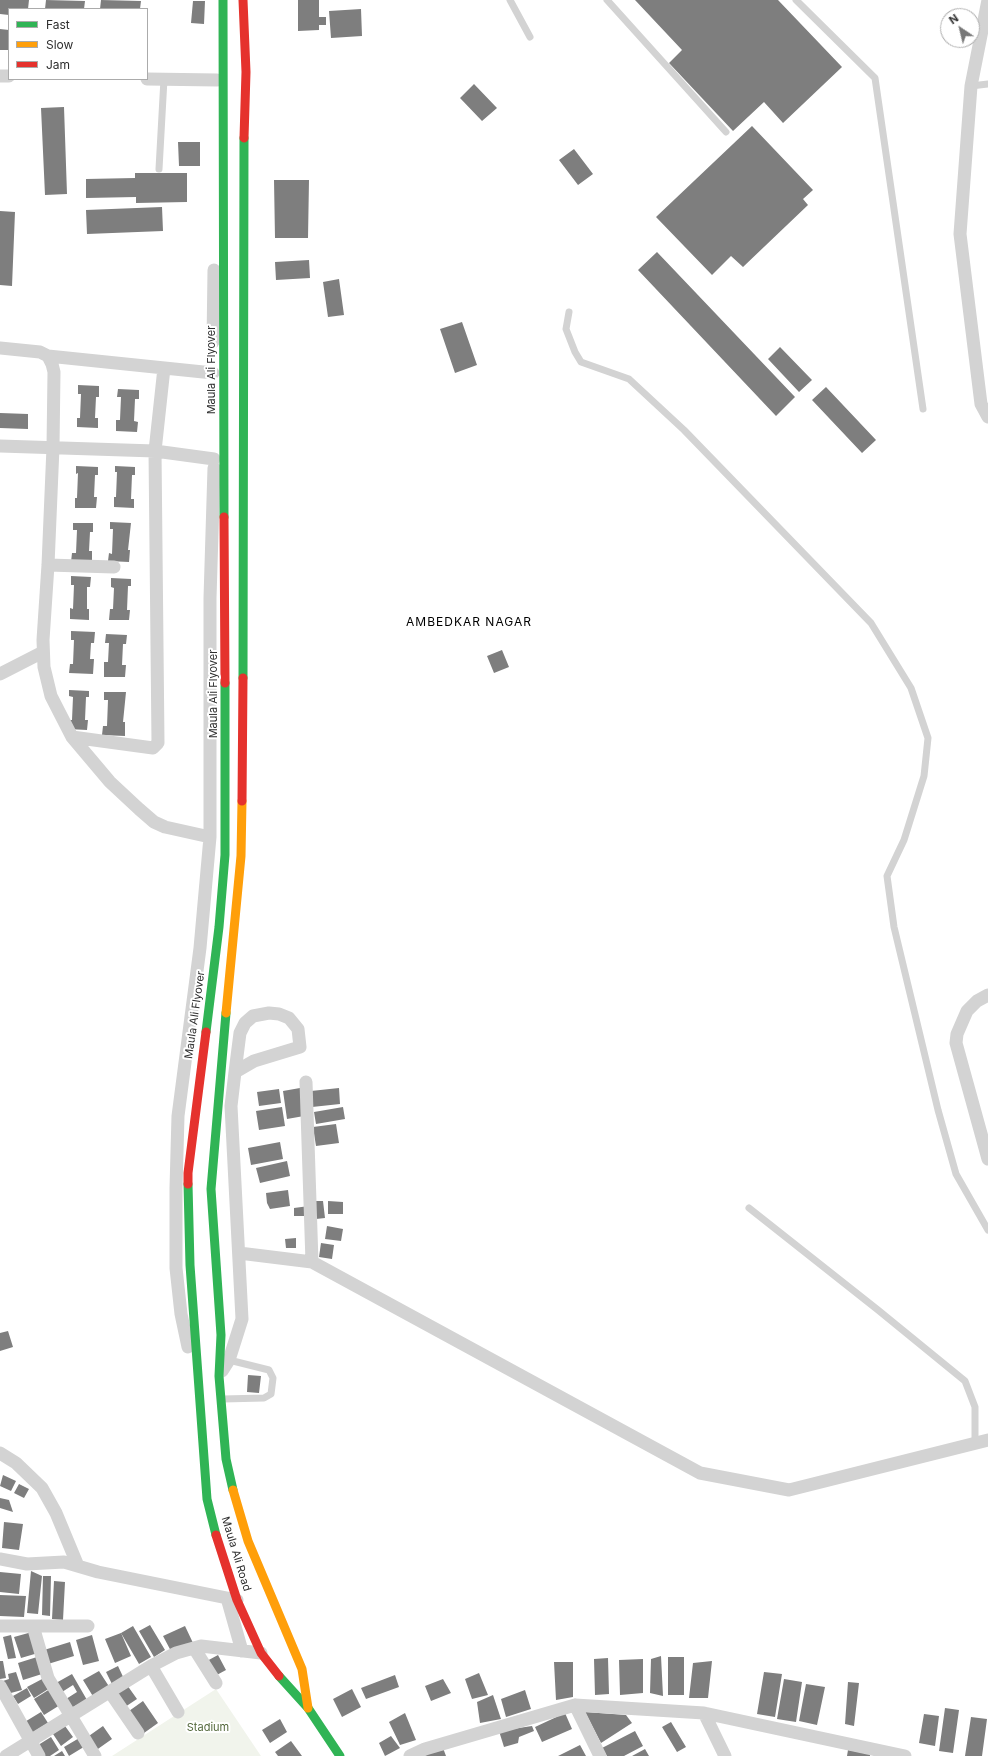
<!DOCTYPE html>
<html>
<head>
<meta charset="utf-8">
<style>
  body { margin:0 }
  #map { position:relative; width:988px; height:1756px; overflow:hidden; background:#fff; font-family:Inter,sans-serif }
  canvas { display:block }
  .legend { position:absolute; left:8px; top:8px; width:140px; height:72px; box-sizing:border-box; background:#fff; border:1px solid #ababab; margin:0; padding:5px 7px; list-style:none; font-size:12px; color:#2e2e2e }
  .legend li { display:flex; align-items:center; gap:8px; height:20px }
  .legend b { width:20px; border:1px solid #ababab }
  .north { position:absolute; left:940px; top:8px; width:40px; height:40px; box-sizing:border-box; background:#fff; border:1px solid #ababab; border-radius:50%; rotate:325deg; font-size:11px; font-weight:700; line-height:16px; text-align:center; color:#2e2e2e }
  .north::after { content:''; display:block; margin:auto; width:14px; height:18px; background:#777; clip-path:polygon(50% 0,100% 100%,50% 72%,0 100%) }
</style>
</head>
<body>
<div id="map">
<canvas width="988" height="1756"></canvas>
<ul class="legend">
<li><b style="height:5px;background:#30b455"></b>Fast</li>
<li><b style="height:5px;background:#ff9f0a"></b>Slow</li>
<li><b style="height:5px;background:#e5322d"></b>Jam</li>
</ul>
<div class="north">N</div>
</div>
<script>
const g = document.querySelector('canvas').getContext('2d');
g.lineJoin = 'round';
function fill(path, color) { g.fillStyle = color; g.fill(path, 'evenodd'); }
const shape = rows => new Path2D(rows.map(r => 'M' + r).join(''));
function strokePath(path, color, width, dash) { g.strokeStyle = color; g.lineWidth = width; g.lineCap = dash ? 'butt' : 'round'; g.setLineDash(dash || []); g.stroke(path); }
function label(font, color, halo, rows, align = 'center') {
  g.font = font + ' Inter,sans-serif'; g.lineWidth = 4; g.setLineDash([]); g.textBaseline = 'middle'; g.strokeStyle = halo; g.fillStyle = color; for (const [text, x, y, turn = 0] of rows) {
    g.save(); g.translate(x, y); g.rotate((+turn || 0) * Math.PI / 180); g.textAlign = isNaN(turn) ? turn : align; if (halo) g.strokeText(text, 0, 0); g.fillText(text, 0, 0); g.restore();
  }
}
fill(shape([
  [216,1689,261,1756,112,1756]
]), '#f1f4ec');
fill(shape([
  [0,0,29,0,28,9,9,9,9,15,0,14],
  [46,0,85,1,84,9,45,9],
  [101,0,141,1,140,9,100,9],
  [298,0,319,0,319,17,326,17,326,25,319,25,319,30,298,31],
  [635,0,778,0,842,67,783,123,764,102,733,131,669,63,682,50],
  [193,1,205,1,204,24,191,23],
  [361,9,362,36,331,38,329,11],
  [0,29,9,30,9,50,0,50],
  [474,84,497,108,482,121,460,98],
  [64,107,67,194,45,195,41,108],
  [752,126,813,190,803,199,808,205,743,267,731,256,712,275,656,217],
  [178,142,200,142,200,166,179,166],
  [574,149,593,174,578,185,559,160],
  [135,173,187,173,187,202,136,203,136,197,86,198,86,179,135,178],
  [274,180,309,180,308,238,275,238],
  [162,207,163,231,87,234,86,210],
  [0,211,15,212,12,286,0,285],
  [657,252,795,397,776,416,638,270],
  [309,260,310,278,276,280,275,262],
  [339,279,344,315,328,317,323,282],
  [462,322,477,365,455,373,440,329],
  [780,347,812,380,799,392,768,359],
  [78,385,99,386,99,397,96,397,95,418,98,418,98,428,77,427,77,418,80,418,81,394,78,394],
  [826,387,876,440,862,453,812,400],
  [118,389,139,390,139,399,135,399,134,421,138,422,137,432,116,431,116,420,120,420,121,397,117,397],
  [0,413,28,414,28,429,0,428],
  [76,466,98,467,98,475,95,475,94,497,97,497,96,508,75,508,75,498,77,498,78,473,76,474],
  [115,466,135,467,135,475,132,475,131,499,134,499,134,508,114,507,114,497,116,497,117,472,115,472],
  [110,522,131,523,128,550,130,550,129,562,108,561,109,553,112,554,113,529,110,529],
  [73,523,93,523,93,532,90,532,89,551,92,551,92,563,71,562,72,553,76,553,77,530,73,530],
  [71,576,91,577,90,587,87,587,87,609,89,609,89,620,70,619,70,608,73,609,74,585,71,585],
  [111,578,131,579,131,586,128,586,127,610,130,610,129,620,109,620,110,609,113,609,114,588,111,587],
  [71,631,95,632,94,643,91,643,90,659,94,659,93,674,69,673,70,664,73,664,74,640,71,640],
  [106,634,127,635,126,644,123,644,122,665,126,665,125,677,104,677,104,662,108,662,109,643,105,643],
  [502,650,509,667,494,673,487,656],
  [69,690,89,691,89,697,86,697,85,720,88,720,87,730,68,729,68,720,72,720,73,697,69,696],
  [104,692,126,692,123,722,125,722,125,736,102,735,103,726,107,726,108,700,104,700],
  [300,1088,304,1116,287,1119,283,1091],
  [339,1088,340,1104,312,1107,311,1091],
  [279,1089,281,1103,259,1106,257,1092],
  [282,1107,285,1126,259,1130,256,1111],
  [343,1107,345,1119,316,1124,314,1112],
  [336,1124,339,1143,316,1146,313,1127],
  [280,1142,283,1159,251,1165,248,1148],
  [287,1161,290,1176,260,1183,256,1168],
  [288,1190,290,1206,270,1209,267,1203,266,1193],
  [314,1201,323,1201,325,1218,316,1219],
  [328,1201,343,1202,343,1214,328,1214],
  [309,1206,310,1216,294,1216,294,1208],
  [327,1226,343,1229,341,1241,325,1239],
  [296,1238,296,1248,286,1248,285,1239],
  [321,1243,334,1245,332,1259,319,1257],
  [8,1331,13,1347,0,1351,0,1333],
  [248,1375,261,1376,259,1393,247,1392],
  [3,1475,16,1481,11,1491,0,1486],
  [19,1484,29,1489,24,1498,14,1493],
  [0,1498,9,1500,13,1512,0,1508],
  [4,1522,23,1524,19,1550,2,1548],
  [31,1571,42,1576,38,1614,27,1613],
  [0,1572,21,1574,19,1594,0,1592],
  [43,1576,51,1576,50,1616,42,1615],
  [54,1581,65,1582,63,1620,52,1619],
  [0,1595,26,1596,24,1617,0,1616],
  [150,1625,165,1650,154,1657,139,1631],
  [133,1626,151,1657,139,1664,121,1633],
  [185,1626,193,1643,172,1653,163,1636],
  [32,1632,38,1653,21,1658,14,1637],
  [121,1633,131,1656,115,1663,105,1639],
  [11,1635,16,1658,8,1659,3,1637],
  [92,1635,99,1661,83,1665,76,1640],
  [70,1642,74,1656,48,1664,44,1650],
  [218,1655,226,1670,213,1677,205,1662],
  [661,1656,663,1696,650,1693,651,1659],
  [37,1657,42,1674,23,1680,18,1663],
  [668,1657,684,1657,684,1695,668,1695],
  [608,1658,609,1694,595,1695,594,1659],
  [643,1659,643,1693,620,1695,619,1660],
  [0,1661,3,1661,6,1678,0,1679],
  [712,1661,708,1698,689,1698,693,1663],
  [554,1662,573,1662,573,1697,556,1700],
  [118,1666,125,1681,113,1686,106,1672],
  [99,1671,110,1688,94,1698,83,1680],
  [16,1672,22,1690,7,1694,3,1681,9,1679,8,1674],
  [764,1672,782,1674,775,1717,757,1714],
  [479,1673,488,1695,472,1699,465,1679],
  [72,1674,87,1700,71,1708,66,1699,77,1692,73,1685,62,1692,56,1683],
  [395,1675,399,1687,366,1699,361,1688],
  [44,1678,50,1688,34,1698,27,1687],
  [443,1679,451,1693,431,1701,425,1686],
  [784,1679,802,1682,796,1722,777,1719],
  [848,1682,859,1683,854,1726,845,1724],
  [806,1684,825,1687,817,1725,799,1721],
  [127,1685,137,1699,125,1707,116,1693],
  [27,1688,31,1696,18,1704,13,1696],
  [50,1689,60,1705,44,1715,34,1699],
  [352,1689,361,1707,342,1717,333,1699],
  [525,1690,531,1709,506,1717,501,1699],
  [493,1695,501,1719,480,1723,477,1702],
  [143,1701,158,1723,144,1733,129,1711],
  [945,1708,959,1710,953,1753,939,1751],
  [41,1712,48,1723,30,1734,23,1723],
  [585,1712,626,1715,632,1723,601,1743],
  [405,1713,416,1740,400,1745,389,1722],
  [565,1713,572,1729,542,1742,535,1727],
  [924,1714,939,1716,935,1746,919,1743],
  [971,1717,987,1719,982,1756,965,1756],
  [280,1719,287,1732,270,1743,262,1730],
  [671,1722,686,1747,677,1752,662,1727],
  [65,1726,73,1737,61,1746,53,1734],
  [103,1726,112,1739,95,1751,86,1738],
  [532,1726,534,1731,519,1737,518,1743,504,1747,499,1731],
  [635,1731,643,1746,624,1756,607,1756,602,1748],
  [391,1736,400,1748,385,1756,379,1743],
  [51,1737,59,1750,50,1756,41,1756,35,1747],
  [81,1737,87,1745,69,1756,64,1747],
  [291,1741,302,1756,278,1756,275,1752],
  [580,1745,586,1756,558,1756],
  [443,1748,446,1756,418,1756],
  [645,1749,649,1756,632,1756],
  [848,1750,870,1754,870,1756,847,1756],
  [62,1751,65,1756,54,1756]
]), '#7e7e7e');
strokePath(shape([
  [510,0,530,37],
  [607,0,726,132],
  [796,0,875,78,923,409],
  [971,86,988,84],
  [159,169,164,79],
  [569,312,566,329,575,352,581,362,629,379,684,430,871,623,911,688,928,738,924,776,904,840,887,876,894,927,938,1110,956,1174,988,1230],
  [749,1208,878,1310,965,1381,975,1407,975,1443],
  [223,1399,264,1398,271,1394,273,1378,269,1370,229,1360]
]), '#d3d3d3', 7);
strokePath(shape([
  [988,0,971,86,960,234,981,404,988,417],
  [0,76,9,76],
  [147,79,217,80],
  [213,342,214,270],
  [0,348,40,352,48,356,52,364,54,372,53,447,48,565,43,640,44,667,51,696,72,737,110,782,139,809,154,822,165,827,210,837],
  [48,356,213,373],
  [0,446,155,451,214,459],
  [48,565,114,567],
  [0,674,43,652],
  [72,737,153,748,158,743,155,451,164,368],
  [988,995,977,1001,967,1011,957,1034,956,1043,988,1159],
  [306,1082,312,1262],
  [239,1253,312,1262,700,1473,789,1490,988,1440],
  [188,1347,181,1314,176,1268,176,1188,178,1116,200,948,210,837,210,598,214,468],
  [222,1371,229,1360,242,1319,231,1106,235,1072,240,1033,245,1023,253,1016,269,1013,279,1014,289,1018,298,1029,300,1047,254,1061,235,1072],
  [0,1453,16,1463,42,1488,56,1513,78,1566],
  [0,1559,27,1564,64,1562,98,1572,237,1600],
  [227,1598,242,1651],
  [0,1626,88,1626],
  [33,1626,48,1678,95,1756],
  [194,1648,216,1683],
  [151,1666,178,1712],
  [0,1686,39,1756],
  [110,1692,138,1733],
  [575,1705,600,1756],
  [704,1713,725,1756],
  [6,1756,151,1666,176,1653,201,1646,261,1653],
  [410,1756,425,1749,575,1705,704,1713,905,1756]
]), '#d3d3d3', 13);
strokePath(shape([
  [223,0,224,517],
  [243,678,244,138],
  [226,1013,211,1189,221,1335,219,1376,226,1459,233,1490],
  [206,1032,219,927,225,855,225,683],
  [188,1184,190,1265,207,1499,216,1535],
  [279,1676,308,1708,340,1756]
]), '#30b455', 9);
strokePath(shape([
  [226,1013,241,856,242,801],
  [233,1490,248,1541,302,1669,308,1708]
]), '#ff9f0a', 9);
strokePath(shape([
  [243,0,246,72,244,138],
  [224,517,225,683],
  [242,801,243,678],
  [188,1184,188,1173,206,1032],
  [216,1535,237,1600,261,1653,279,1676]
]), '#e5322d', 9);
label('11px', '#2e2e2e', '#fff', [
  ["Maula Ali Flyover",212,370,-90],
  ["Maula Ali Flyover",214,694,-90],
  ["Maula Ali Flyover",195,1015,-82],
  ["Maula Ali Road",236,1554,73]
]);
label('11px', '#54693c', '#fff', [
  ["Stadium",208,1728]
]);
g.letterSpacing = '1px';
label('12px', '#000', '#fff', [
  ["AMBEDKAR NAGAR",469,622]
]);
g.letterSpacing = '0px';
</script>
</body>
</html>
